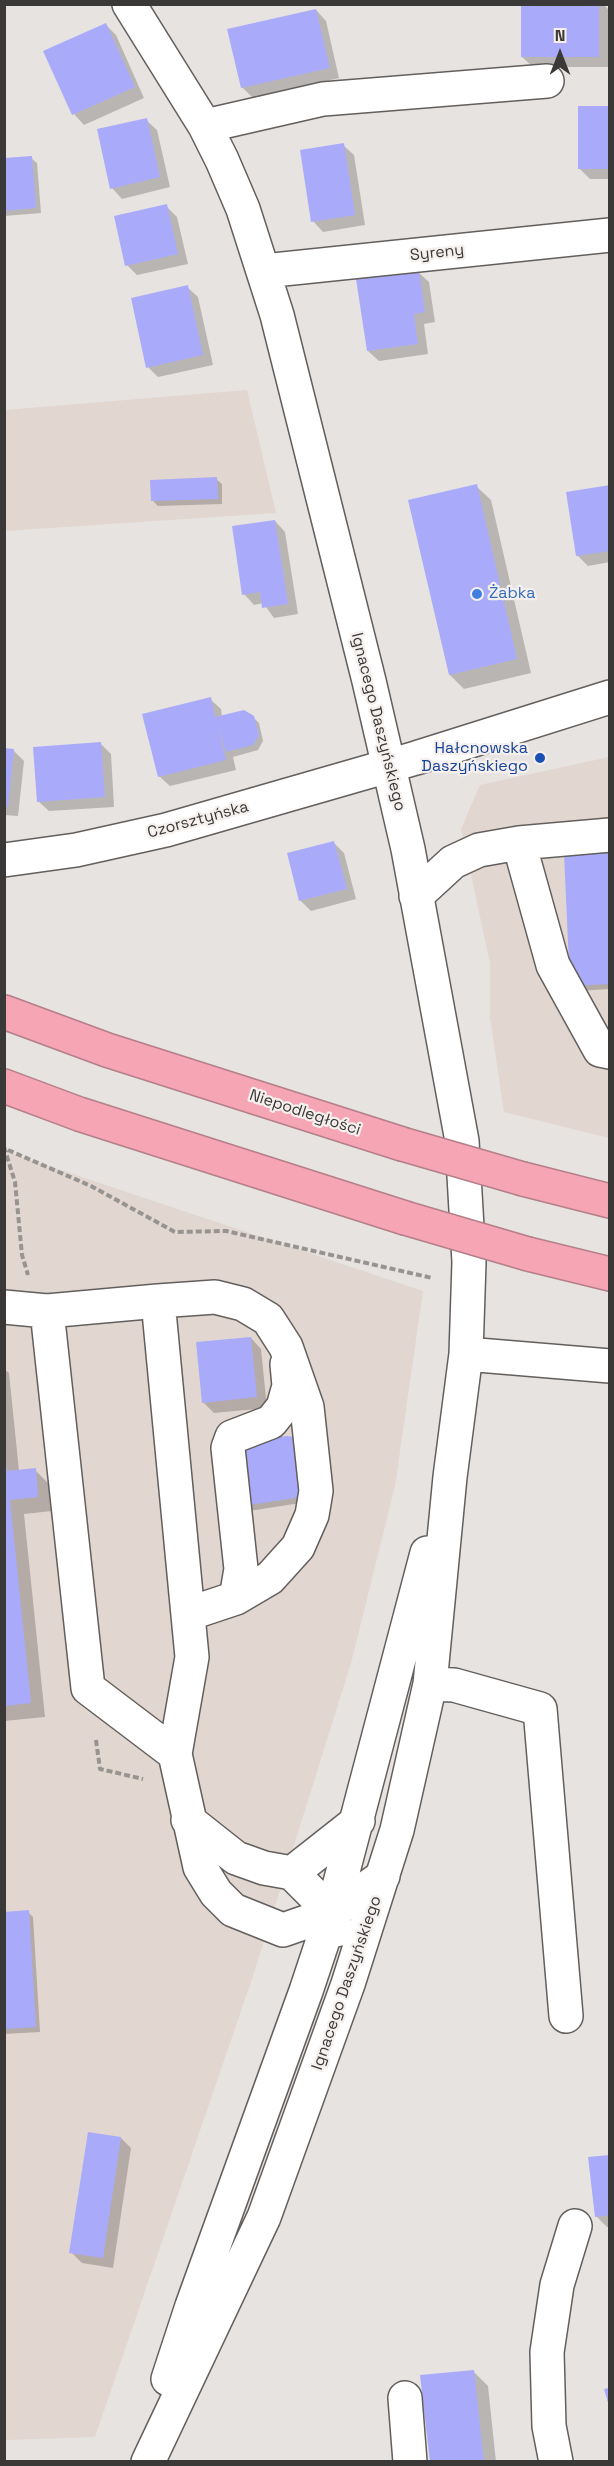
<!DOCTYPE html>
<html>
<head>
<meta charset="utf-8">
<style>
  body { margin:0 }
  #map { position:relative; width:614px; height:2466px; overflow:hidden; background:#e7e3e0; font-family:"Space Grotesk",sans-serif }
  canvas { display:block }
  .frame { position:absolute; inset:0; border:6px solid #3b3938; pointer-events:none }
  .north { position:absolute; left:530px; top:24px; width:60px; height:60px; -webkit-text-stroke:4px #f5f0ee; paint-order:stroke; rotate:0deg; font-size:16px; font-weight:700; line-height:24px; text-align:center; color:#3b3938 }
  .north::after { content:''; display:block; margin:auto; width:21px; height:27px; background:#3b3938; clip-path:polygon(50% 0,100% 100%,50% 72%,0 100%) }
</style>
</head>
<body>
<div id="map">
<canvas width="614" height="2466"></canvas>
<div class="frame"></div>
<div class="north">N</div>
</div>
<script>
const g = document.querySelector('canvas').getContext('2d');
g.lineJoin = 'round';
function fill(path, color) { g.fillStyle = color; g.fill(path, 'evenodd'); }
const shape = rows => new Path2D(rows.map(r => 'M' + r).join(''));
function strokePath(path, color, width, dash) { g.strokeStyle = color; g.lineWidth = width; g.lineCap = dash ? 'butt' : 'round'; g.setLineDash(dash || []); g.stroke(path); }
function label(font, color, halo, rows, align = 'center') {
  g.font = font + ' "Space Grotesk",sans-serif'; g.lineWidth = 4.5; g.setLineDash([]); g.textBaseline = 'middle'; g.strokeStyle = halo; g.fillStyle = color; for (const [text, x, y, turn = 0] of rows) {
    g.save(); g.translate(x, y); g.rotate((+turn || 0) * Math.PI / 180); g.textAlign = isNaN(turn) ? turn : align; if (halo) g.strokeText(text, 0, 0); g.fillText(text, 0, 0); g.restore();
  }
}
fill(shape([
  [247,390,276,513,5,531,5,410],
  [609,757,609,1138,504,1112,490,1017,490,963,461,829,480,785],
  [4,1151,423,1291,395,1486,351,1663,254,1973,95,2437,5,2440]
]), '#e2d6d0');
fill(shape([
  [522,4,603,4,609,10,609,67,533,67,522,57],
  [316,10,326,21,339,78,253,98,242,87],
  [106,25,116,35,144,98,84,125,74,114],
  [610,108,610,179,590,179,579,168],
  [146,120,157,130,170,187,122,199,112,188],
  [343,145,354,155,365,225,323,232,313,221],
  [31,158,37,163,41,213,4,216,4,160],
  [166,206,177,217,188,264,137,275,127,265],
  [418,272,429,282,435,322,424,324,428,354,379,361,368,351],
  [187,287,198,297,213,365,158,377,148,367],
  [216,479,222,484,222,504,158,506,153,501],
  [476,486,491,500,531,673,464,689,450,675],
  [610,487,610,562,588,566,577,555],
  [275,521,285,532,298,614,274,618,263,603,254,605,244,594],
  [210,699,221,709,222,717,253,717,259,723,263,741,258,750,233,757,236,770,170,786,159,776],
  [100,743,111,754,114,807,49,811,38,801],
  [4,750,13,750,24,761,18,816,4,815],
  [334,843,344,853,356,899,311,911,300,900],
  [610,854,610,989,577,991],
  [251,1338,261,1349,267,1408,214,1413,203,1402],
  [4,1369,9,1373,19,1471,35,1470,49,1484,52,1511,24,1514,45,1717,4,1721],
  [287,1437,307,1502,249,1511,238,1508],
  [28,1912,33,1917,40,2032,4,2034,4,1913],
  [121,2138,131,2148,113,2268,82,2263,71,2252],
  [610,2156,610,2227,607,2227,596,2216],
  [473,2371,488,2386,496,2462,431,2462]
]), '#0003');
fill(shape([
  [521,4,599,4,599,57,521,57],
  [316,9,330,68,241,88,227,29],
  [106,23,135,87,72,115,43,51],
  [578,106,610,106,610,169,578,169],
  [147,118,160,177,110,189,97,129],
  [344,143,355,215,311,222,300,150],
  [32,156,36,208,4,211,4,158],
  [167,204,178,254,125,266,114,216],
  [419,270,425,312,414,314,418,344,367,351,356,279],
  [188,285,203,355,146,368,131,298],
  [217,477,218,499,151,501,150,480],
  [477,484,517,659,449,675,408,500],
  [610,485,610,551,576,556,566,492],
  [275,520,288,604,262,608,260,592,242,595,232,526],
  [211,697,215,717,244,710,254,716,259,735,253,745,226,752,218,728,226,760,158,777,142,714],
  [101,742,105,797,37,802,33,747],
  [4,748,14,749,8,807,4,806],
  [334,841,347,889,299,901,287,853],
  [610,852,610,984,570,986,564,854],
  [251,1337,257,1397,202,1403,196,1342],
  [287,1436,297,1437,302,1497,243,1506,239,1441],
  [6,1463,7,1471,36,1468,38,1497,10,1500,31,1703,4,1706],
  [29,1910,36,2027,4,2029,4,1912],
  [88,2132,121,2137,103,2258,69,2253],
  [610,2155,610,2215,595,2217,588,2157],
  [474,2370,484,2462,430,2462,420,2375],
  [610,2388,610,2406,609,2406,604,2389]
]), '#a9abfa');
const minor = shape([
  [129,4,205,126,222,160,243,209,277,315,369,681,408,849,462,1141,469,1262,466,1354,450,1477,430,1684,397,1830,348,1984,264,2217,148,2462],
  [205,126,323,99,547,81],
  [264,271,610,235],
  [519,843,553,965,600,1050,610,1052],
  [4,860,76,850,166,830,416,758,610,697],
  [416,896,453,862,479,850,519,843,610,835],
  [158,1301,215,1297,243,1304,268,1319,286,1347,307,1407,316,1491,312,1515,298,1547,270,1578,236,1598,188,1614],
  [4,1307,47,1311],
  [466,1354,610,1366],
  [236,1598,241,1569,228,1448,232,1437,271,1422,283,1407,289,1386,287,1364],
  [430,1684,454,1685,540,1709,566,2016],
  [175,1754,88,1688,47,1311,158,1301,192,1657,175,1754,200,1867,216,1893,233,1910,283,1930,332,1913,383,1876],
  [188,1820,236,1858,264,1868,292,1873,332,1913,336,1930],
  [292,1873,358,1821],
  [168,2379,192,2306,306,1991,332,1913,427,1553],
  [405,2398,410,2462],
  [556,2462,549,2426,547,2352,557,2285,575,2226]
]);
const highway = shape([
  [4,1012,107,1050,402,1144],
  [4,1086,79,1114,405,1218],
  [523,1179,610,1201],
  [528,1254,610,1274]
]);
strokePath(minor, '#635f5d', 36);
strokePath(highway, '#b47f88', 36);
strokePath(shape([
  [4,1147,15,1182,22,1255,28,1275],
  [8,1150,91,1186,175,1232,226,1231,432,1278],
  [96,1740,100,1769,143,1779]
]), '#969391', 4, [6, 3]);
strokePath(minor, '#fff', 33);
strokePath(highway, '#f5a5b3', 33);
const highwayBridge = shape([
  [402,1144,523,1179],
  [405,1218,528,1254]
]);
strokePath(highwayBridge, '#b47f88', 36, []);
strokePath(highwayBridge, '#f5a5b3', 33);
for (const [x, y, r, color] of [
  [477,594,6,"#3f7fe0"],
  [540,758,6,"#1a4fb4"]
]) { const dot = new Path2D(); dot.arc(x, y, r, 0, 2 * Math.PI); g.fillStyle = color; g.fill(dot); strokePath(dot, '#f5f0ee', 2); }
label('16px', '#3b3938', '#f5f0ee', [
  ["Syreny",437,253,-6],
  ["Ignacego Daszyńskiego",378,722,76],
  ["Czorsztyńska",198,820,-15],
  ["Niepodległości",305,1113,18],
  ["Ignacego Daszyńskiego",347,1983,-71]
]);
label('16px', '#366cbe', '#f5f0ee', [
  ["Żabka",489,594]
], 'left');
label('16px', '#164399', '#f5f0ee', [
  ["Hałcnowska",528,749],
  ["Daszyńskiego",528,767]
], 'right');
</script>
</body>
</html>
